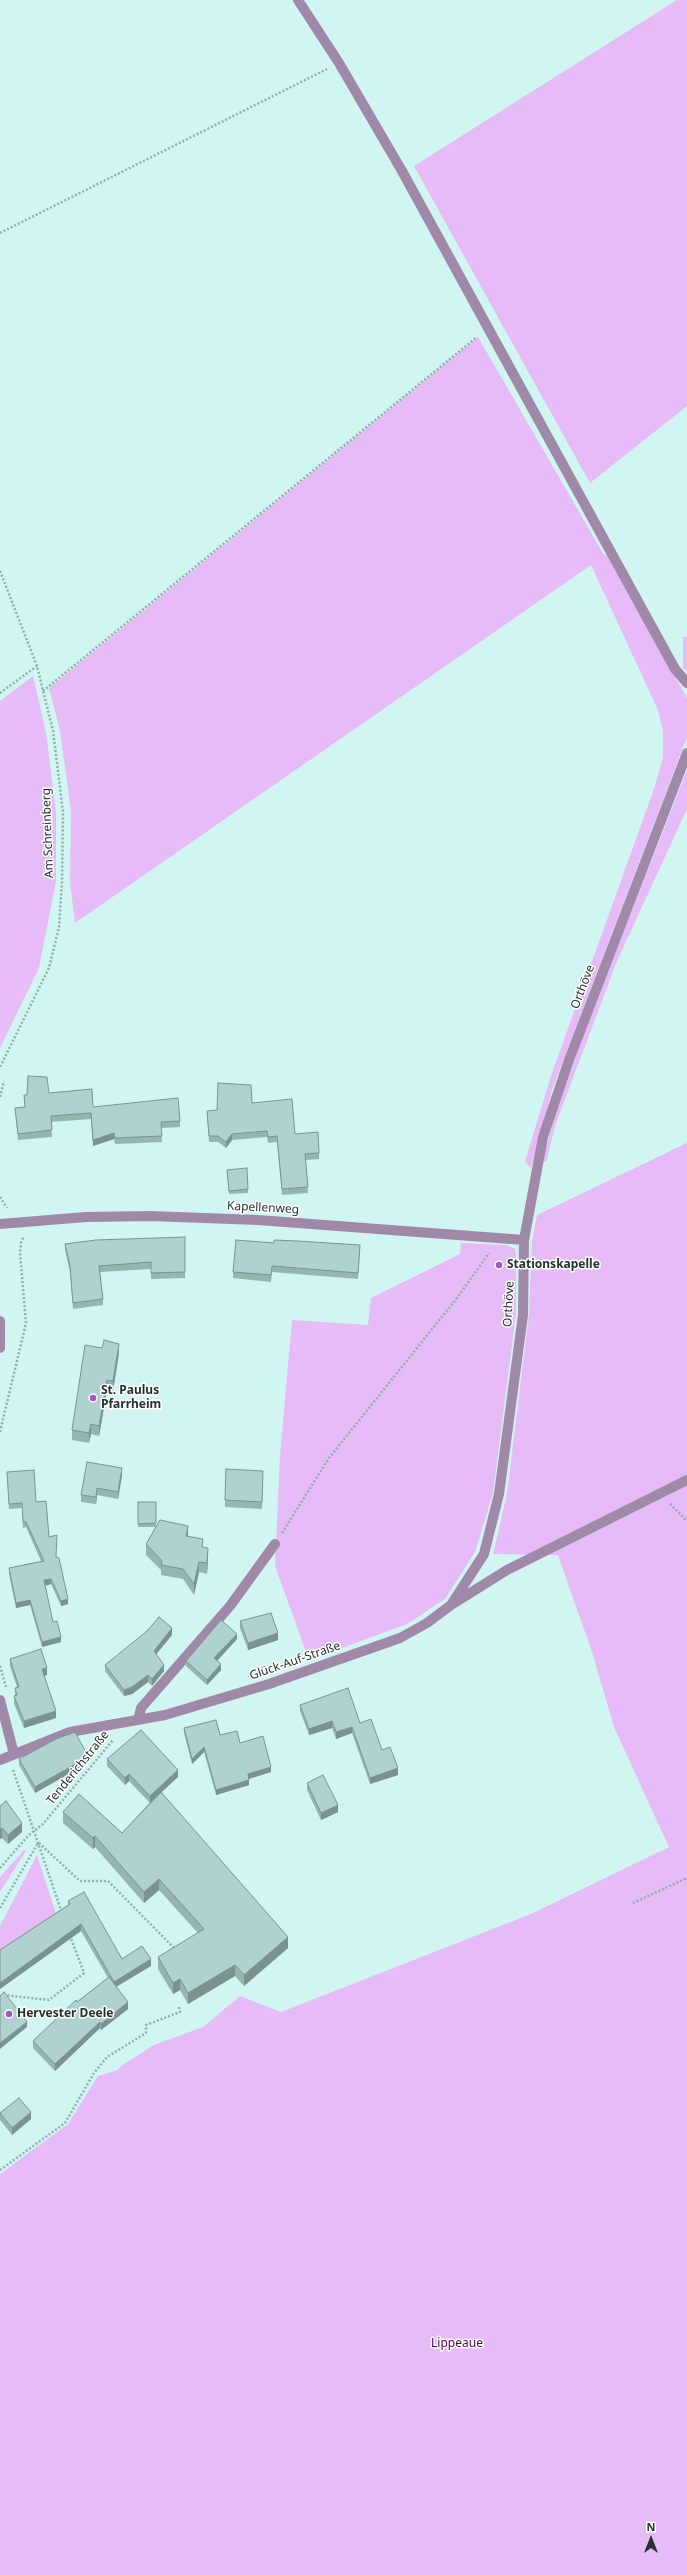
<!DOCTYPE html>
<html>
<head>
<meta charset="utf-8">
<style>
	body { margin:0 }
	#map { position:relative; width:687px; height:2575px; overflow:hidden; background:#d1f5f1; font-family:"Noto Sans",sans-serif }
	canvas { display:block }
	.north { position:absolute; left:631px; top:2519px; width:40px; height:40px; -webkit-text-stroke:3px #fff; paint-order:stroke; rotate:0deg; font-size:11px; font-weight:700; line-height:16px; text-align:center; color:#23312f }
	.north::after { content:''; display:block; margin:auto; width:14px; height:18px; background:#23312f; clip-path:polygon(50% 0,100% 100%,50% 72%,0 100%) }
</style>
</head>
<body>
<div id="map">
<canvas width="687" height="2575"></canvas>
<div class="north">N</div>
</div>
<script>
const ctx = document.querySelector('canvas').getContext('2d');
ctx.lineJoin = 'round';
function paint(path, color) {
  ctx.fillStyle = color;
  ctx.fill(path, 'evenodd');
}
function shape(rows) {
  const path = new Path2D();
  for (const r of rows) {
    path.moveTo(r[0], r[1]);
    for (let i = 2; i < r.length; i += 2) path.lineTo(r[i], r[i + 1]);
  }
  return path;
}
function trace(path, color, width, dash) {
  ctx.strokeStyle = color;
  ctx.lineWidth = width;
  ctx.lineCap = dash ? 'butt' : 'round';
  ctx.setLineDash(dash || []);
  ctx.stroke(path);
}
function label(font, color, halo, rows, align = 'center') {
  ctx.font = font + ' "Noto Sans",sans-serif';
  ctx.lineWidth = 3;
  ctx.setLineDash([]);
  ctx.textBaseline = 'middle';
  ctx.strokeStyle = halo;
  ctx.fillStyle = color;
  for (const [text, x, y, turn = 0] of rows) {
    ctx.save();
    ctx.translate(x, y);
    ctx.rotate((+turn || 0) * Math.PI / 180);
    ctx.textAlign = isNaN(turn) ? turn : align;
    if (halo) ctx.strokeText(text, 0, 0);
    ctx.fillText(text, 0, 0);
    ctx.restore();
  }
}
paint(shape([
	[677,0,687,0,687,406,590,483,414,166],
	[478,337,604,555,606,554,687,698,687,737,552,1090,531,1169,525,1161,552,1073,655,786,663,757,663,731,658,710,591,565,75,923,70,882,71,811,60,731,49,688],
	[683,637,687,637,687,670,683,668],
	[33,676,46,732,56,813,56,881,39,968,0,1048,0,701],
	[687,770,687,809,617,961,556,1123,546,1162,543,1161,553,1122,582,1039],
	[687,1143,687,2575,0,2575,0,2174,68,2124,98,2076,118,2070,121,2066,154,2045,203,2027,240,1996,281,2012,531,1914,669,1847,614,1727,592,1652,558,1555,493,1554,507,1494,529,1314,532,1241,537,1215],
	[461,1243,507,1245,515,1249,516,1253,516,1313,493,1493,475,1552,445,1599,407,1624,309,1660,275,1566,280,1456,292,1320,368,1325,371,1298,460,1254],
	[24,1850,26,1851,0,1892,0,1877],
	[37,1855,57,1917,0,1955,0,1926]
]), '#e7bbf7');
trace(shape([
	[0,233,327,69],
	[0,571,37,666,53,731,63,812,62,882,59,927,49,968,0,1067],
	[43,691,477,337],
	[0,693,37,666],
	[0,1097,4,1081],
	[0,1197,7,1208],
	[0,1432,26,1323,20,1253,21,1243,24,1236],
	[670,1504,687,1521],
	[282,1533,329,1458,457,1298,489,1253],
	[0,1666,6,1687],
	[13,1770,62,1913],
	[39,1843,80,1881,108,1881,176,1950],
	[0,1868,28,1836,43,1824,113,1740],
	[633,1903,687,1878],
	[0,1908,38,1843],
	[0,1997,4,1995,49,2000,84,1973,70,1936],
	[0,2170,65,2123,94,2073,107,2057,146,2033,146,2025,180,2012,179,2007]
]), '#92aeab', 2.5, [2, 2]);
trace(shape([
	[298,0,339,63,402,171,675,669,687,683],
	[0,1224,86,1217,150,1216,258,1220,524,1240],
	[0,1321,0,1348],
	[451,1605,484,1554,499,1494,523,1315,524,1240,543,1137,569,1060,687,753],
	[0,1700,14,1754],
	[138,1720,141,1708,230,1606,275,1544],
	[0,1760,70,1732,165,1715,269,1684,400,1638,427,1623,451,1605,507,1570,687,1480]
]), '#a088a9', 10);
paint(shape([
	[49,1093,93,1107,180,1121,180,1127,161,1128,162,1142,115,1144,114,1139,93,1146,91,1119,51,1122,52,1137,18,1140,15,1108,25,1107,24,1095],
	[252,1103,319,1153,319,1159,306,1160,308,1193,282,1195,277,1142,268,1143,267,1137,232,1140,226,1148,218,1142,209,1142,207,1111,217,1110],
	[227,1170,248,1189,248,1193,229,1194],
	[185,1237,185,1278,151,1279,151,1269,100,1272,103,1299,103,1305,73,1309,70,1272,65,1250,65,1244],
	[360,1251,358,1279,272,1272,271,1282,233,1278,233,1272],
	[119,1353,113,1391,107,1390,99,1436,91,1434,89,1443,72,1440,72,1430],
	[7,1472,36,1502,56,1557,68,1604,61,1606,51,1584,45,1586,53,1622,61,1642,42,1647,30,1605,16,1608,9,1574,9,1568,41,1561,26,1527,23,1528,22,1508,9,1509],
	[122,1475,118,1499,97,1495,96,1504,81,1502,81,1495],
	[263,1478,262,1509,225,1507,225,1500],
	[138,1502,156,1502,156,1527,188,1536,203,1547,208,1558,207,1574,199,1572,194,1595,183,1579,161,1575,161,1570,146,1555,146,1544,156,1527,138,1527],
	[240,1621,278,1640,248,1650,240,1628],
	[172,1635,156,1654,164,1671,152,1686,148,1682,132,1694,124,1696,105,1671,105,1665],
	[237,1639,217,1661,221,1670,207,1685,186,1666,186,1661],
	[10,1659,47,1675,44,1676,56,1718,24,1728,14,1704,14,1696,15,1696,15,1688,17,1687,10,1666],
	[300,1705,360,1723,382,1750,398,1775,370,1784,352,1733,336,1739,332,1728,309,1735,300,1711],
	[184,1728,220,1735,240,1743,271,1772,249,1779,249,1785,216,1795,204,1752,192,1764,184,1733],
	[19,1759,87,1760,81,1767,35,1793,19,1765],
	[107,1759,178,1777,161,1792,288,1948,244,1986,235,1976,188,2004,180,1990,173,1994,158,1969,158,1957,198,1933,159,1890,144,1903,95,1847,93,1849,63,1823,63,1812,122,1833,153,1799,150,1803,129,1781,125,1785,107,1766],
	[307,1783,338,1812,321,1820,307,1790],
	[0,1806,22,1832,8,1844,2,1838,0,1839],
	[68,1901,122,1959,151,1966,116,1987,128,2009,101,2030,100,2028,55,2071,33,2048,33,2041,77,2002,108,1978,81,1931,0,1989,0,1950,68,1905],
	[0,2113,31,2119,12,2135,0,2120]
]), '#96b5b1');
paint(shape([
	[114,1133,114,1139,93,1146,93,1140],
	[232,1134,232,1140,226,1148,226,1142],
	[119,1344,119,1353,113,1391,113,1381],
	[107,1380,107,1390,99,1436,99,1426],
	[91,1424,91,1434,89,1443,89,1433],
	[122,1468,122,1475,118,1499,118,1492],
	[97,1488,97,1495,96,1504,96,1497],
	[188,1526,188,1536,186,1536],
	[208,1548,208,1558,207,1574,207,1563],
	[199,1562,199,1572,194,1595,194,1584],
	[51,1579,51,1584,44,1586,44,1580],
	[68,1599,68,1604,61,1606,61,1601],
	[30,1600,30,1605,16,1608,16,1603],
	[172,1628,172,1635,154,1657,154,1651],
	[278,1633,278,1640,248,1650,248,1643],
	[237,1634,237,1639,214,1664,214,1658],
	[61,1637,61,1642,42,1647,42,1642],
	[221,1664,221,1670,207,1685,207,1680],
	[164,1665,164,1671,152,1686,152,1679],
	[47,1668,47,1675,42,1677,42,1669],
	[148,1675,148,1682,132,1694,124,1696,124,1690],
	[56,1711,56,1718,24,1728,24,1721],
	[332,1721,332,1728,309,1735,309,1729],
	[352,1727,352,1733,336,1739,336,1732],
	[204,1747,204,1752,192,1764,192,1759],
	[87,1754,87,1760,81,1767,35,1793,35,1787],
	[271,1767,271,1772,248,1779,248,1774],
	[398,1768,398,1775,370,1784,370,1778],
	[178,1770,178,1777,150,1803,150,1796],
	[129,1774,129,1781,125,1785,125,1778],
	[249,1780,249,1785,216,1795,216,1790],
	[338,1805,338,1812,321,1820,321,1813],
	[22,1823,22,1832,8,1844,8,1835],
	[2,1828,2,1838,0,1839,0,1830],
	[95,1836,95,1847,93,1849,93,1838],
	[159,1879,159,1890,144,1903,144,1892],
	[81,1924,81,1931,0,1989,0,1983],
	[288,1937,288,1948,244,1986,244,1975],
	[151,1959,151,1966,114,1988,114,1982],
	[235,1965,235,1976,188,2004,188,1993],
	[180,1979,180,1990,173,1994,173,1983],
	[128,2002,128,2009,101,2030,101,2024],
	[27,2022,27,2027,0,2049,0,2043],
	[100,2022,100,2028,55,2071,55,2064],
	[31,2112,31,2119,12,2135,12,2128]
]), '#7a9390');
const building = shape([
	[28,1076,47,1077,49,1093,92,1089,93,1107,178,1098,180,1121,161,1122,162,1136,115,1138,114,1133,93,1140,91,1113,51,1116,52,1130,18,1134,15,1108,25,1107,24,1095,27,1095,28,1076],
	[218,1083,251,1085,252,1103,292,1099,295,1134,318,1132,319,1153,305,1154,308,1187,282,1189,277,1136,268,1137,267,1131,232,1134,226,1142,218,1136,209,1136,207,1111,217,1110,218,1083],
	[247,1168,248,1189,229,1191,227,1170,247,1168],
	[185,1237,185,1272,151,1273,151,1262,99,1266,103,1299,73,1303,70,1266,65,1244,96,1240,185,1237],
	[236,1240,274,1243,274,1240,298,1241,360,1245,358,1273,272,1266,271,1275,233,1272,236,1240],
	[104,1340,119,1344,113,1381,107,1380,99,1426,91,1424,89,1433,72,1430,85,1345,102,1348,104,1340],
	[87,1462,122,1468,118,1492,97,1488,96,1497,81,1495,87,1462],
	[226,1469,263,1471,262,1502,225,1500,226,1469],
	[34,1470,36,1502,46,1501,49,1537,57,1535,56,1557,59,1558,68,1599,61,1601,51,1579,44,1580,53,1622,57,1621,61,1637,42,1642,30,1600,16,1603,9,1568,44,1561,26,1522,23,1522,22,1503,9,1504,7,1472,34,1470],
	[138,1502,156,1502,156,1523,138,1524,138,1502],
	[160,1520,188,1526,186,1536,203,1539,202,1547,208,1548,207,1563,199,1562,194,1584,183,1569,161,1565,162,1561,146,1544,160,1520],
	[271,1613,278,1633,248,1643,240,1621,271,1613],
	[159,1617,172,1628,154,1651,164,1665,152,1679,148,1675,132,1687,124,1690,105,1665,147,1631,159,1617],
	[221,1620,237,1634,214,1658,221,1664,207,1680,186,1661,221,1620],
	[41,1649,47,1668,42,1669,56,1711,24,1721,14,1696,17,1695,15,1688,19,1687,10,1659,41,1649],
	[348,1688,360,1723,371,1719,382,1750,390,1747,398,1768,370,1778,352,1727,336,1732,332,1721,309,1729,300,1705,348,1688],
	[216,1720,220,1735,237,1731,240,1743,263,1736,271,1767,248,1774,249,1780,216,1790,204,1747,192,1759,184,1728,216,1720],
	[141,1730,178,1770,150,1796,129,1774,125,1778,107,1759,141,1730],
	[75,1732,87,1754,81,1761,35,1787,19,1759,56,1739,75,1732],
	[323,1775,338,1805,321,1813,307,1783,323,1775],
	[161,1792,288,1937,244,1975,235,1965,188,1993,180,1979,173,1983,158,1957,204,1929,159,1879,144,1892,95,1836,93,1838,63,1812,79,1794,122,1833,161,1792],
	[6,1801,22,1823,8,1835,2,1828,0,1830,0,1806,6,1801],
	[84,1892,122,1959,142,1946,151,1959,114,1982,81,1924,0,1983,0,1950,70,1904,68,1901,84,1892],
	[109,1977,128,2002,101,2024,100,2022,55,2064,33,2041,76,2000,77,2002,109,1977],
	[4,1992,27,2022,0,2043,0,1996,4,1992],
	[19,2098,31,2112,12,2128,0,2113,19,2098]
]);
paint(building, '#afd2ce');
trace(building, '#7a9390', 1);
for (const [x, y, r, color] of [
	[499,1265,4,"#a754c4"],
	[93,1398,4,"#a754c4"],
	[9,2014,4,"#a754c4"]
]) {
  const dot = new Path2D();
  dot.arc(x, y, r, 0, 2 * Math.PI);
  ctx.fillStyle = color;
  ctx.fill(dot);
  trace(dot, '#fff', 1.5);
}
label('12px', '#23312f', '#fff', [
	["Am Schreinberg",48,833,-92],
	["Orthöve",583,987,-69],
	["Kapellenweg",263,1208,3],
	["Orthöve",509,1304,-87],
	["Glück-Auf-Straße",295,1661,-19],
	["Tenderichstraße",78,1768,-51]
]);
label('bold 12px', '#23312f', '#fff', [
	["Stationskapelle",507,1265],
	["St. Paulus",101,1391],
	["Pfarrheim",101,1405],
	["Hervester Deele",17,2014]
], 'left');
label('12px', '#4b005f', '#fff', [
	["Lippeaue",457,2344]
]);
</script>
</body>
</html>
